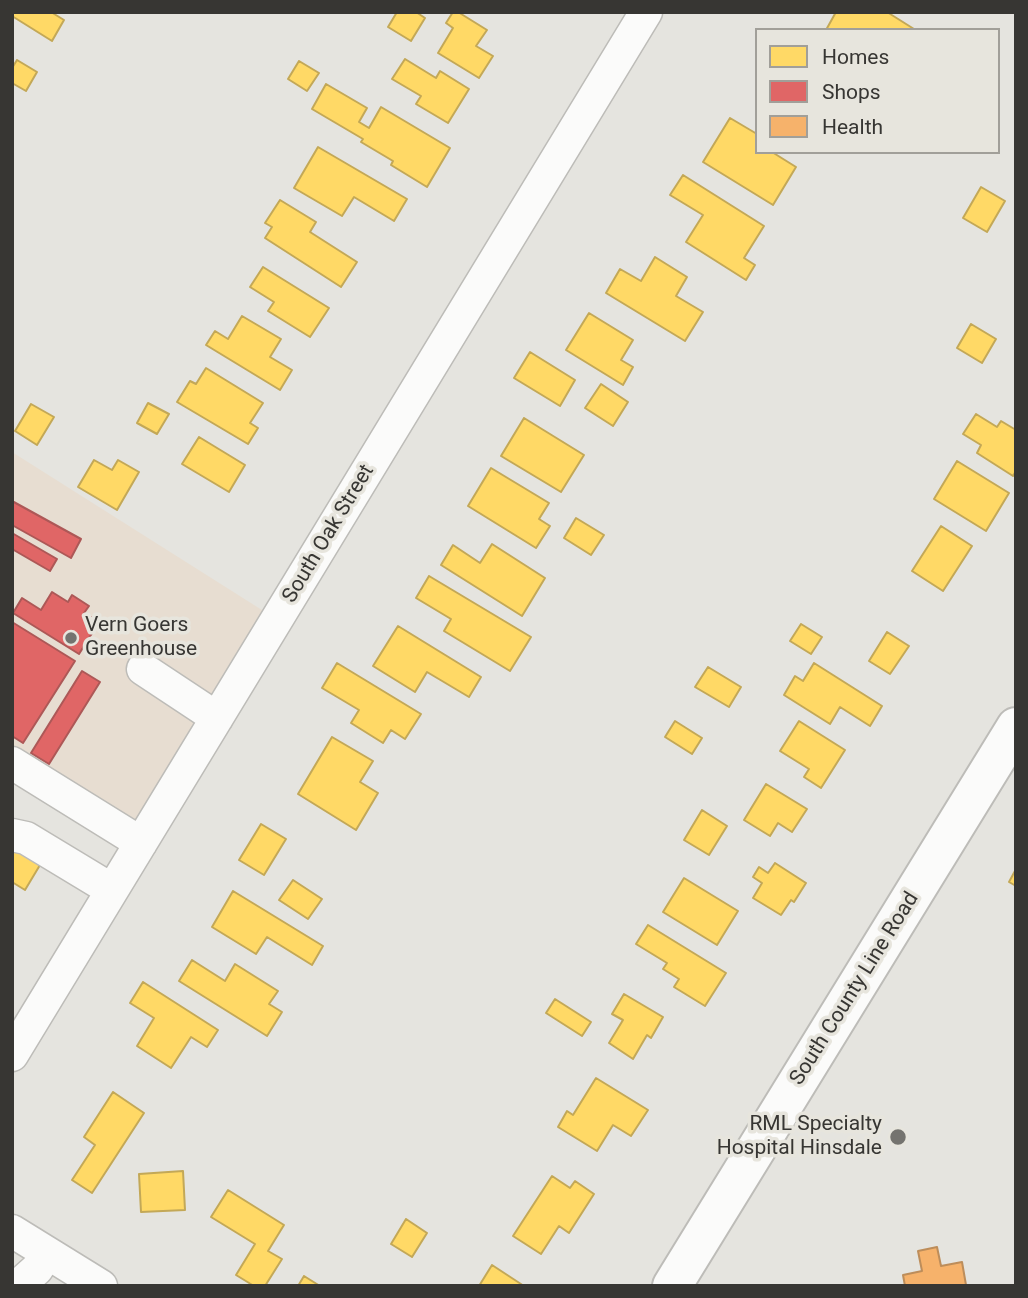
<!DOCTYPE html>
<html>
<head>
<meta charset="utf-8">
<style>
	body { margin:0 }
	#map { position:relative; width:1028px; height:1298px; overflow:hidden; background:#e5e4df; font-family:Roboto,sans-serif }
	canvas { display:block }
	.frame { position:absolute; inset:0; border:14px solid #373633; pointer-events:none }
	.legend { position:absolute; left:755px; top:28px; width:245px; height:126px; box-sizing:border-box; background:#e7e5dd; border:2px solid #a19f99; margin:0; padding:9px 12px; list-style:none; font-size:21px; color:#373633 }
	.legend li { display:flex; align-items:center; gap:14px; height:35px }
	.legend b { width:35px; border:2px solid #a19f99 }
</style>
</head>
<body>
<div id="map">
<canvas width="1028" height="1298"></canvas>
<div class="frame"></div>
<ul class="legend">
<li><b style="height:19px;background:#ffd966"></b>Homes</li>
<li><b style="height:19px;background:#e06666"></b>Shops</li>
<li><b style="height:19px;background:#f6b26b"></b>Health</li>
</ul>
</div>
<script>
const ctx = document.querySelector('canvas').getContext('2d');
ctx.lineJoin = 'round';
function paint(path, color) {
  ctx.fillStyle = color;
  ctx.fill(path, 'evenodd');
}
function shape(rows) {
  const path = new Path2D();
  for (const r of rows) {
    path.moveTo(r[0], r[1]);
    for (let i = 2; i < r.length; i += 2) path.lineTo(r[i], r[i + 1]);
  }
  return path;
}
function trace(path, color, width, dash) {
  ctx.strokeStyle = color;
  ctx.lineWidth = width;
  ctx.lineCap = dash ? 'butt' : 'round';
  ctx.setLineDash(dash || []);
  ctx.stroke(path);
}
function label(font, color, halo, rows, align = 'center') {
  ctx.font = font + ' Roboto,sans-serif';
  ctx.lineWidth = 7;
  ctx.setLineDash([]);
  ctx.textBaseline = 'middle';
  ctx.strokeStyle = halo;
  ctx.fillStyle = color;
  for (const [text, x, y, turn = 0] of rows) {
    ctx.save();
    ctx.translate(x, y);
    ctx.rotate((+turn || 0) * Math.PI / 180);
    ctx.textAlign = isNaN(turn) ? turn : align;
    if (halo) ctx.strokeText(text, 0, 0);
    ctx.fillText(text, 0, 0);
    ctx.restore();
  }
}
paint(shape([
	[12,452,273,617,143,832,12,750]
]), '#e7ddd1');
const homes = shape([
	[12,12,51,12,64,20,52,41,12,16,12,12],
	[397,12,416,12,425,18,411,41,388,27,397,12],
	[453,12,458,12,487,30,476,46,493,56,479,78,438,53,453,28,446,23,453,12],
	[836,12,887,12,914,29,826,30,836,12],
	[405,59,436,78,440,71,469,89,448,123,416,104,421,96,392,79,405,59],
	[17,60,37,72,26,91,12,83,12,68,17,60],
	[299,61,319,73,307,91,288,79,299,61],
	[326,84,367,108,359,122,369,128,381,107,450,148,427,187,391,165,393,161,361,142,363,139,312,109,326,84],
	[730,118,757,134,757,152,772,152,796,167,773,205,703,162,730,118],
	[318,147,407,199,394,221,354,197,342,216,294,188,318,147],
	[683,175,764,226,744,258,755,265,746,280,686,242,703,215,670,195,683,175],
	[981,187,1005,201,987,232,963,218,981,187],
	[280,200,316,222,310,232,357,262,341,287,265,238,272,227,265,223,280,200],
	[655,257,687,277,676,296,703,312,685,341,606,293,620,269,641,281,655,257],
	[263,267,329,308,310,337,268,311,274,302,250,287,263,267],
	[589,313,633,340,621,360,633,367,623,385,566,350,589,313],
	[242,316,281,339,270,357,292,370,280,390,206,345,215,331,228,339,242,316],
	[971,324,996,339,982,363,957,348,971,324],
	[530,352,575,380,560,406,514,378,530,352],
	[206,368,263,403,250,423,258,428,248,444,177,402,190,381,196,384,206,368],
	[601,384,628,402,613,426,585,408,601,384],
	[148,403,169,414,157,434,137,423,148,403],
	[31,404,54,417,37,445,15,431,31,404],
	[976,414,997,427,1001,421,1016,430,1016,471,1013,476,977,453,981,445,963,434,976,414],
	[524,418,584,455,561,492,501,456,524,418],
	[199,437,245,465,229,492,182,464,199,437],
	[94,460,112,470,118,460,139,472,117,510,78,487,94,460],
	[957,461,1009,493,986,531,934,499,957,461],
	[491,468,549,503,539,519,550,526,536,548,468,506,491,468],
	[576,518,604,535,591,555,564,538,576,518],
	[941,526,972,546,943,591,912,571,941,526],
	[492,544,545,578,522,616,441,565,453,545,480,563,492,544],
	[429,576,531,637,510,671,444,631,451,619,416,598,429,576],
	[801,624,822,637,811,654,790,641,801,624],
	[398,626,481,677,469,697,427,672,415,692,373,666,398,626],
	[887,632,909,646,890,674,869,661,887,632],
	[337,663,421,714,405,739,391,730,383,743,351,723,359,710,322,688,337,663],
	[814,663,882,706,870,726,840,707,830,724,784,695,795,676,803,681,814,663],
	[708,667,741,687,729,707,695,687,708,667],
	[675,721,702,738,692,754,665,737,675,721],
	[799,721,845,750,821,788,804,777,809,769,780,751,799,721],
	[332,737,373,761,360,782,378,793,356,830,298,794,332,737],
	[766,784,807,809,792,832,778,823,770,836,744,820,766,784],
	[702,810,727,826,709,855,684,840,702,810],
	[261,824,286,839,264,875,239,860,261,824],
	[12,848,40,865,25,890,12,882,12,848],
	[775,863,806,883,794,902,791,900,781,915,753,898,762,883,753,877,759,867,768,873,775,863],
	[1016,869,1016,886,1009,882,1016,869],
	[684,878,738,911,717,945,663,912,684,878],
	[293,880,322,899,308,919,279,900,293,880],
	[233,891,323,946,312,965,267,937,256,954,212,927,233,891],
	[648,925,726,973,705,1006,674,987,679,979,663,969,667,963,636,944,648,925],
	[192,960,225,981,235,964,278,991,269,1004,282,1012,267,1036,179,981,192,960],
	[143,982,218,1030,207,1047,191,1037,171,1068,137,1046,154,1018,130,1003,143,982],
	[624,994,663,1017,651,1038,647,1035,633,1059,609,1043,623,1020,612,1014,624,994],
	[555,999,591,1022,582,1036,546,1013,555,999],
	[596,1078,648,1110,631,1136,613,1125,597,1151,558,1127,567,1111,573,1115,596,1078],
	[113,1092,144,1113,92,1193,72,1180,95,1145,84,1137,113,1092],
	[183,1171,185,1210,141,1212,139,1174,183,1171],
	[552,1176,570,1188,575,1181,594,1194,569,1233,559,1226,541,1254,513,1236,552,1176],
	[228,1190,284,1225,268,1251,282,1259,265,1286,254,1286,236,1275,255,1244,211,1217,228,1190],
	[406,1219,427,1233,412,1257,391,1244,406,1219],
	[492,1265,524,1286,479,1286,492,1265],
	[304,1276,320,1286,298,1286,304,1276]
]);
paint(homes, '#ffd966');
trace(homes, '#c3a857', 2);
const shops = shape([
	[12,501,81,539,71,558,12,525,12,501],
	[12,533,57,559,50,571,12,549,12,533],
	[52,592,68,602,72,595,89,606,84,613,99,622,79,654,13,613,22,598,41,610,52,592],
	[12,622,75,661,23,743,12,736,12,622],
	[82,671,100,682,49,764,31,753,82,671]
]);
paint(shops, '#e06666');
trace(shops, '#ad5857', 2);
const health = shape([
	[937,1247,941,1266,962,1262,966,1285,905,1286,903,1275,922,1271,918,1251,937,1247]
]);
paint(health, '#f6b26b');
trace(health, '#bd8d5a', 2);
const minor = shape([
	[143,669,217,718],
	[12,763,141,843],
	[12,835,26,838,112,890],
	[12,1055,646,12],
	[12,1231,101,1286],
	[18,1286,37,1269,47,1253]
]);
const major = shape([
	[672,1286,1016,727]
]);
trace(minor, '#bdbcb8', 35);
trace(major, '#bdbcb8', 42);
trace(minor, '#fbfbfa', 32);
trace(major, '#fbfbfa', 38);
for (const [x, y, r, color] of [
	[71,638,7,"#74736f"],
	[898,1137,9,"#74736f"]
]) {
  const dot = new Path2D();
  dot.arc(x, y, r, 0, 2 * Math.PI);
  ctx.fillStyle = color;
  ctx.fill(dot);
  trace(dot, '#e7e5dd', 2.5);
}
label('21px', '#373633', '#e7e5dd', [
	["South Oak Street",329,534,-59],
	["South County Line Road",855,989,-58]
]);
label('21px', '#373633', '#e7e5dd', [
	["Vern Goers",85,626],
	["Greenhouse",85,650],
	["RML Specialty",882,1125,"right"],
	["Hospital Hinsdale",882,1149,"right"]
], 'left');
</script>
</body>
</html>
